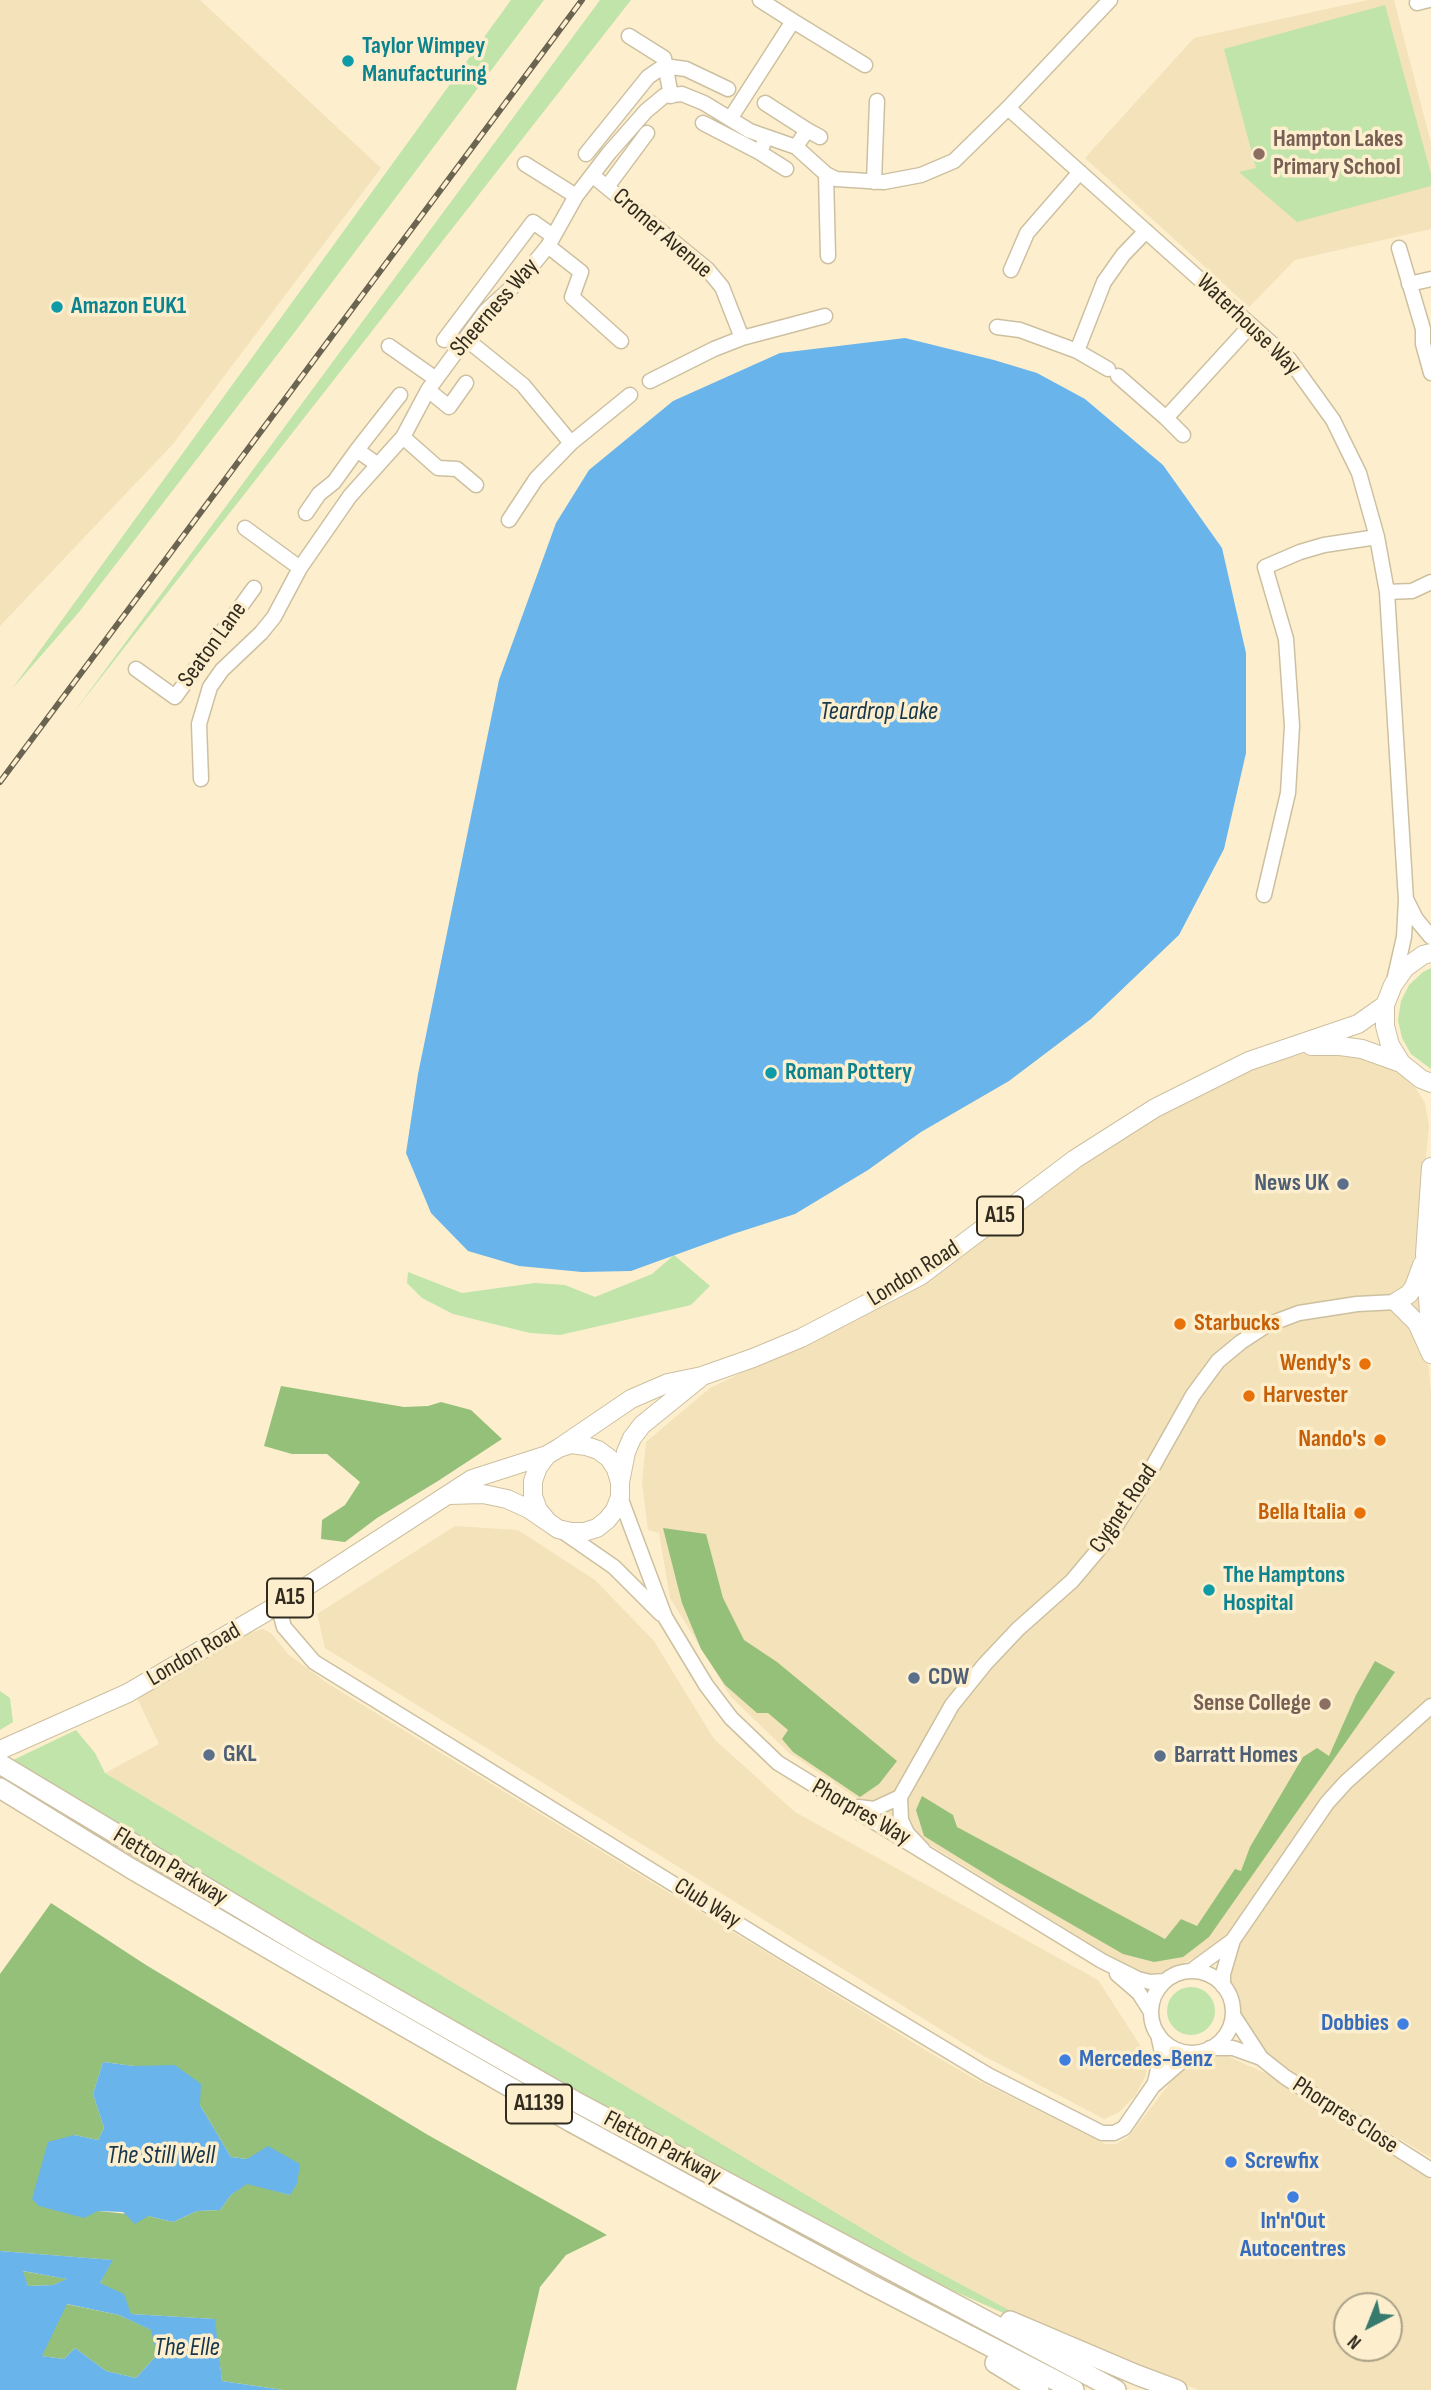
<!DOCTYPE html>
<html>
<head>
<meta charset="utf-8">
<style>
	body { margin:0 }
	#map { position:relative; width:1431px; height:2390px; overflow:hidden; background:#fdefce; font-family:"Sofia Sans Condensed",sans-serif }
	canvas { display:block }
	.north { position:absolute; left:1333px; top:2292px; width:70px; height:70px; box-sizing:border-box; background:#fdefce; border:2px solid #aba188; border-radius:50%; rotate:222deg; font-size:19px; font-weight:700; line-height:28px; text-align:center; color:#312c1f }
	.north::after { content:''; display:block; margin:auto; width:24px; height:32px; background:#367a6d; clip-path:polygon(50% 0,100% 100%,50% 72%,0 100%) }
</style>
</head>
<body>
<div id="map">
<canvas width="1431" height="2390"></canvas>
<div class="north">N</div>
</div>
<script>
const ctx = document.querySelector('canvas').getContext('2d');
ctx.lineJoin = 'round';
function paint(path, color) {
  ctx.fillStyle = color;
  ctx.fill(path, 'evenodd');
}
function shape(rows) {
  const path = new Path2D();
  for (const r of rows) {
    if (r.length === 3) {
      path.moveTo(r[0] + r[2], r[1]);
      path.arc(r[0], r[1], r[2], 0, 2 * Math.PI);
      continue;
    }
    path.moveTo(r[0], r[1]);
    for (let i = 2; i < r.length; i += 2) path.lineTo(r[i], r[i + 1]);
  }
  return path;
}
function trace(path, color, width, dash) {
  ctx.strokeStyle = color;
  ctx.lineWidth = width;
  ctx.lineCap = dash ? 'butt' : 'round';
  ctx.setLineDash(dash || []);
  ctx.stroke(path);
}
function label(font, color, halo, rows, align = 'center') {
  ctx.font = font + ' "Sofia Sans Condensed",sans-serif';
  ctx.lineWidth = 7;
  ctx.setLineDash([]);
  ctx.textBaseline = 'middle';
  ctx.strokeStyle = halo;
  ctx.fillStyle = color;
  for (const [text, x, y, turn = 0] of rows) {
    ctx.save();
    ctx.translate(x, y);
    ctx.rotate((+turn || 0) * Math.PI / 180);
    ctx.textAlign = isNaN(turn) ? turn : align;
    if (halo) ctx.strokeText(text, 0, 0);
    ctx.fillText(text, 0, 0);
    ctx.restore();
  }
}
paint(shape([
	[0,0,200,0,381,168,173,444,0,626],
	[1368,0,1394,0,1431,143,1431,229,1295,260,1249,307,1085,158,1194,38],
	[1302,1054,1364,1055,1399,1073,1415,1087,1425,1103,1429,1126,1426,1155,1423,1307,1431,1392,1431,2158,1279,2065,1258,2044,1242,2021,1229,1983,1232,1976,1204,1951,1196,1957,1166,1972,1144,1974,1126,1966,877,1812,788,1752,731,1697,670,1598,659,1533,648,1530,642,1483,646,1442,710,1388,897,1298,1125,1136,1240,1072],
	[455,1526,518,1530,595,1580,654,1641,714,1739,795,1812,1098,1980,1147,2056,1146,2075,1135,2096,1119,2112,1104,2119,982,2055,325,1648,317,1614],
	[263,1629,271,1633,288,1654,327,1683,927,2051,973,2078,1105,2144,1116,2144,1128,2137,1174,2078,1191,2065,1214,2057,1227,2056,1270,2075,1329,2116,1431,2180,1431,2390,1199,2390,1067,2341,908,2256,105,1773,159,1744,137,1698,242,1635],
	[1347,2306,1389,2306,1389,2348,1347,2348]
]), '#f3e2ba');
paint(shape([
	[511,0,544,0,294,333,79,612,12,689],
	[600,0,631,0,74,712],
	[1385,5,1431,174,1431,186,1297,222,1239,172,1256,168,1224,49],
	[1431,968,1431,1069,1411,1054,1402,1038,1398,1020,1401,1001,1409,985,1423,972],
	[674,1255,710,1286,691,1305,560,1335,530,1333,453,1314,422,1298,407,1283,408,1272,462,1293,535,1283,565,1285,595,1297,652,1274],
	[0,1691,10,1698,13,1722,0,1730],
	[76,1730,95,1753,105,1773,908,2256,1067,2341,906,2270,710,2168,307,1940,9,1762],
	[1191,2011,24]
]), '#c0e4aa');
paint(shape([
	[281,1386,404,1407,428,1406,441,1402,471,1410,502,1439,438,1481,377,1518,345,1542,321,1539,322,1520,345,1505,360,1482,327,1454,292,1454,264,1446],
	[663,1528,706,1534,723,1598,744,1640,777,1662,897,1761,879,1784,860,1797,793,1752,782,1739,788,1730,768,1713,757,1713,725,1685,701,1649,682,1603],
	[1375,1661,1395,1672,1209,1937,1183,1957,1154,1962,1123,1954,1000,1883,924,1836,916,1810,922,1796,953,1815,957,1827,1165,1939,1181,1919,1197,1926,1235,1869,1241,1871,1250,1847,1303,1757,1317,1748,1329,1756,1356,1695],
	[51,1903,146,1965,428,2135,607,2235,566,2255,540,2287,516,2390,283,2390,222,2381,214,2319,131,2314,100,2283,112,2260,0,2251,0,1974],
	[103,2062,134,2066,200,2105,231,2157,247,2159,290,2195,247,2183,231,2195,220,2210,197,2211,173,2222,148,2216,98,2211,74,2135,98,2140,104,2128,93,2094],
	[22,2271,68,2279,53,2285,28,2286],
	[66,2304,119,2315,152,2330,157,2355,136,2378,106,2371,75,2348,64,2359,41,2356]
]), '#95c079');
paint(shape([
	[905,338,994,360,1037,373,1085,399,1163,465,1222,548,1246,653,1246,753,1224,849,1179,935,1091,1019,1009,1081,921,1132,868,1170,795,1214,733,1234,631,1271,582,1272,519,1266,468,1251,431,1213,406,1153,418,1074,499,680,556,523,589,470,673,401,780,353],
	[103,2062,134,2066,175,2065,201,2084,200,2105,231,2157,247,2159,268,2146,300,2164,297,2184,290,2195,247,2184,231,2195,220,2210,197,2211,173,2222,148,2216,135,2224,123,2212,98,2211,84,2218,39,2206,32,2199,48,2142,74,2135,98,2140,104,2128,93,2094],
	[0,2251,113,2260,100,2283,124,2294,131,2314,215,2319,222,2381,283,2390,0,2390],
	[23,2271,67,2279,53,2285,28,2286],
	[67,2304,119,2315,151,2330,157,2355,136,2378,106,2371,75,2348,64,2359,42,2356]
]), '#69b4ea');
const minor = shape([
	[760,0,793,21],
	[1417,3,1429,0],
	[629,36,664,58,671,96],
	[765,103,807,130,796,147],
	[1008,108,1289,359,1333,420,1359,473,1377,537,1387,592,1406,900,1404,937,1394,981],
	[730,119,793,21,865,65],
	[703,123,759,152],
	[807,130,820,137],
	[763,145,759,152,786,169],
	[586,154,648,77,664,66,686,69,728,89],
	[525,164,576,196],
	[826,174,828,256],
	[592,175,707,269,722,287,742,338,825,316],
	[874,182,877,101],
	[607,187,647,133],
	[548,246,581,272,572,297,621,341],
	[1399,248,1423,329,1423,344,1431,373],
	[1011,270,1027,233,1080,172],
	[1409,284,1431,279],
	[997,327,1020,330,1077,351],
	[466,339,523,385,571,443,630,395],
	[444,340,533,222,553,236],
	[389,346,436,379],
	[1108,369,1077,351,1104,282,1123,255,1146,231],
	[1118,376,1166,418],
	[650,381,714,349,742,338],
	[428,390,449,407,466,383],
	[1183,435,1166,418,1251,325],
	[403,437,438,468,457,469,476,485],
	[378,465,357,450,400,395],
	[306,513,319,494,334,482,357,450],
	[509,520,536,479,571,443],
	[245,528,300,568],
	[1387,592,1412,591,1431,582],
	[136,669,175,697,254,588],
	[201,779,199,724,210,687,222,670,261,633,274,617,300,568,350,496,403,437,428,390,486,311,522,278,548,246,576,196,609,153,646,111,664,96,682,94,704,103,750,131,796,147,826,174,836,179,884,182,921,175,954,161,1008,108,1110,0],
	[1264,895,1288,793,1292,726,1286,639,1265,567,1300,552,1324,545,1377,537],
	[1407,901,1416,919,1431,937],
	[620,1497,665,1617,706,1685,731,1718,778,1763,1102,1961,1138,1979,1150,1982,1165,1981],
	[562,1531,614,1567,661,1614],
	[278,1605,284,1627,314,1662,790,1956,988,2075,1102,2133,1114,2133,1124,2128,1153,2086,1191,2053],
	[858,1807,874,1809,900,1797],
	[923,1850,907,1833,901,1820,900,1797,952,1705,985,1664,1018,1629,1072,1581,1109,1537,1148,1475,1193,1395,1218,1361,1241,1342,1267,1325,1299,1313,1357,1304,1396,1302],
	[1191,1971,1232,1941],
	[1192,2012,41],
	[1117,1974,1139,1993,1151,2012],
	[1223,1986,1223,1974,1233,1940,1327,1803,1346,1782,1431,1706],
	[1233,2015,1261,2058,1285,2077,1431,2170],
	[1210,2048,1233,2048,1261,2058],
	[1155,2082,1162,2053,1158,2034]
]);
const major = shape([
	[1431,953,1423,955,1405,968,1393,985,1385,1005,1385,1026,1390,1045,1401,1063,1421,1079,1431,1083],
	[1311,1046,1340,1046,1362,1049,1401,1063],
	[1431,1167,1425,1254,1431,1342],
	[1422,1265,1414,1287,1409,1294,1396,1302,1417,1323,1431,1354],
	[559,1448,631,1399,668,1383,702,1376,753,1358,801,1338,920,1276,1075,1159,1155,1108,1249,1061,1358,1024,1385,1005],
	[620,1482,626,1452,632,1438,642,1425,700,1378],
	[449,1495,483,1494,507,1499,529,1509,548,1522,558,1529,571,1532,584,1532,597,1528,607,1520,615,1510,620,1497,620,1482,616,1469,609,1458,598,1450,586,1446,571,1444,559,1448,547,1455,538,1467,533,1481,533,1496,538,1510,548,1522],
	[0,1750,128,1693,278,1605,472,1479,547,1455]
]);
const highway = shape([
	[0,1764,305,1947,580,2104,1116,2390],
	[0,1788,130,1868,295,1964,571,2122,868,2283,1074,2390],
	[1010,2321,1137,2375,1177,2390],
	[995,2363,1039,2390]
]);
trace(minor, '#cdc0a0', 17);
trace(major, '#cdc0a0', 20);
trace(highway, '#cdc0a0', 22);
trace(minor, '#fff', 14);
trace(major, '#fff', 18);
trace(highway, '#fff', 19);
const rail = shape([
	[0,782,582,0]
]);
trace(rail, '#6b6451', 6);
trace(rail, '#fdefce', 3.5, [10]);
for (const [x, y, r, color] of [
	[348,61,7,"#0f9aa8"],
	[1259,154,7,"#8d6e63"],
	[57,307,7,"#0f9aa8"],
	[771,1073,7,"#0f9aa8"],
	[1343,1184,7,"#5c6f8a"],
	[1180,1324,7,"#e8710a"],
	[1365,1364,7,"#e8710a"],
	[1249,1396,7,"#e8710a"],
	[1380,1440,7,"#e8710a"],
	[1360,1513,7,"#e8710a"],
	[1209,1590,7,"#0f9aa8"],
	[914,1678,7,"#5c6f8a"],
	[1325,1704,7,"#8d6e63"],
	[209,1755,7,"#5c6f8a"],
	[1160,1756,7,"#5c6f8a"],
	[1403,2024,7,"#3f7fe0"],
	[1065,2060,7,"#3f7fe0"],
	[1231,2162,7,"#3f7fe0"],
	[1293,2197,7,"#3f7fe0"]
]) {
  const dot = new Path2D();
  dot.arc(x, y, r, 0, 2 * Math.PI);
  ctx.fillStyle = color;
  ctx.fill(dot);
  trace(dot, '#fdefce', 2.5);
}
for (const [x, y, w] of [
	[1000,1216,46],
	[290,1598,46],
	[539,2104,66]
]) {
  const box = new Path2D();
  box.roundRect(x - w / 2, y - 19.5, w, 39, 5);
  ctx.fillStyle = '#fdefce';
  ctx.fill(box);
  trace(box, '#312c1f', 2);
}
label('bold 23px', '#312c1f', null, [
	["A15",1000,1216],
	["A15",290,1598],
	["A1139",539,2104]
]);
label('bold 24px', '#0d838f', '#fdefce', [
	["Taylor Wimpey",362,47],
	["Manufacturing",362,75],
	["Amazon EUK1",71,307],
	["Roman Pottery",785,1073],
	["The Hamptons",1223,1576],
	["Hospital",1223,1604]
], 'left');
label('bold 24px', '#785e54', '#fdefce', [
	["Hampton Lakes",1273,140],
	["Primary School",1273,168],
	["Sense College",1311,1704,"right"]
], 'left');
label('24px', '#312c1f', '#fdefce', [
	["Cromer Avenue",662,234,41],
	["Sheerness Way",495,308,-49],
	["Waterhouse Way",1248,325,44],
	["Seaton Lane",213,645,-54],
	["London Road",914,1274,-32],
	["Cygnet Road",1124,1509,-56],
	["London Road",194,1655,-30],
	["Phorpres Way",861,1813,30],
	["Fletton Parkway",170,1867,31],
	["Club Way",707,1904,32],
	["Phorpres Close",1345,2116,33],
	["Fletton Parkway",662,2148,28]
]);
label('bold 24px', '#4e5e75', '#fdefce', [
	["News UK",1329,1184,"right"],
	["CDW",928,1678],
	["GKL",223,1755],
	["Barratt Homes",1174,1756]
], 'left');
label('bold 24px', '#c56008', '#fdefce', [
	["Starbucks",1194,1324,"left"],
	["Wendy's",1351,1364],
	["Harvester",1263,1396,"left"],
	["Nando's",1366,1440],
	["Bella Italia",1346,1513]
], 'right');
label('bold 24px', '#366cbe', '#fdefce', [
	["Dobbies",1389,2024,"right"],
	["Mercedes-Benz",1079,2060],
	["Screwfix",1245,2162],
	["In'n'Out",1293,2222,"center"],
	["Autocentres",1293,2250,"center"]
], 'left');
label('italic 26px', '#16374d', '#fdefce', [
	["Teardrop Lake",879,712],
	["The Still Well",161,2156],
	["The Elle",187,2348]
]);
</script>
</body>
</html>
